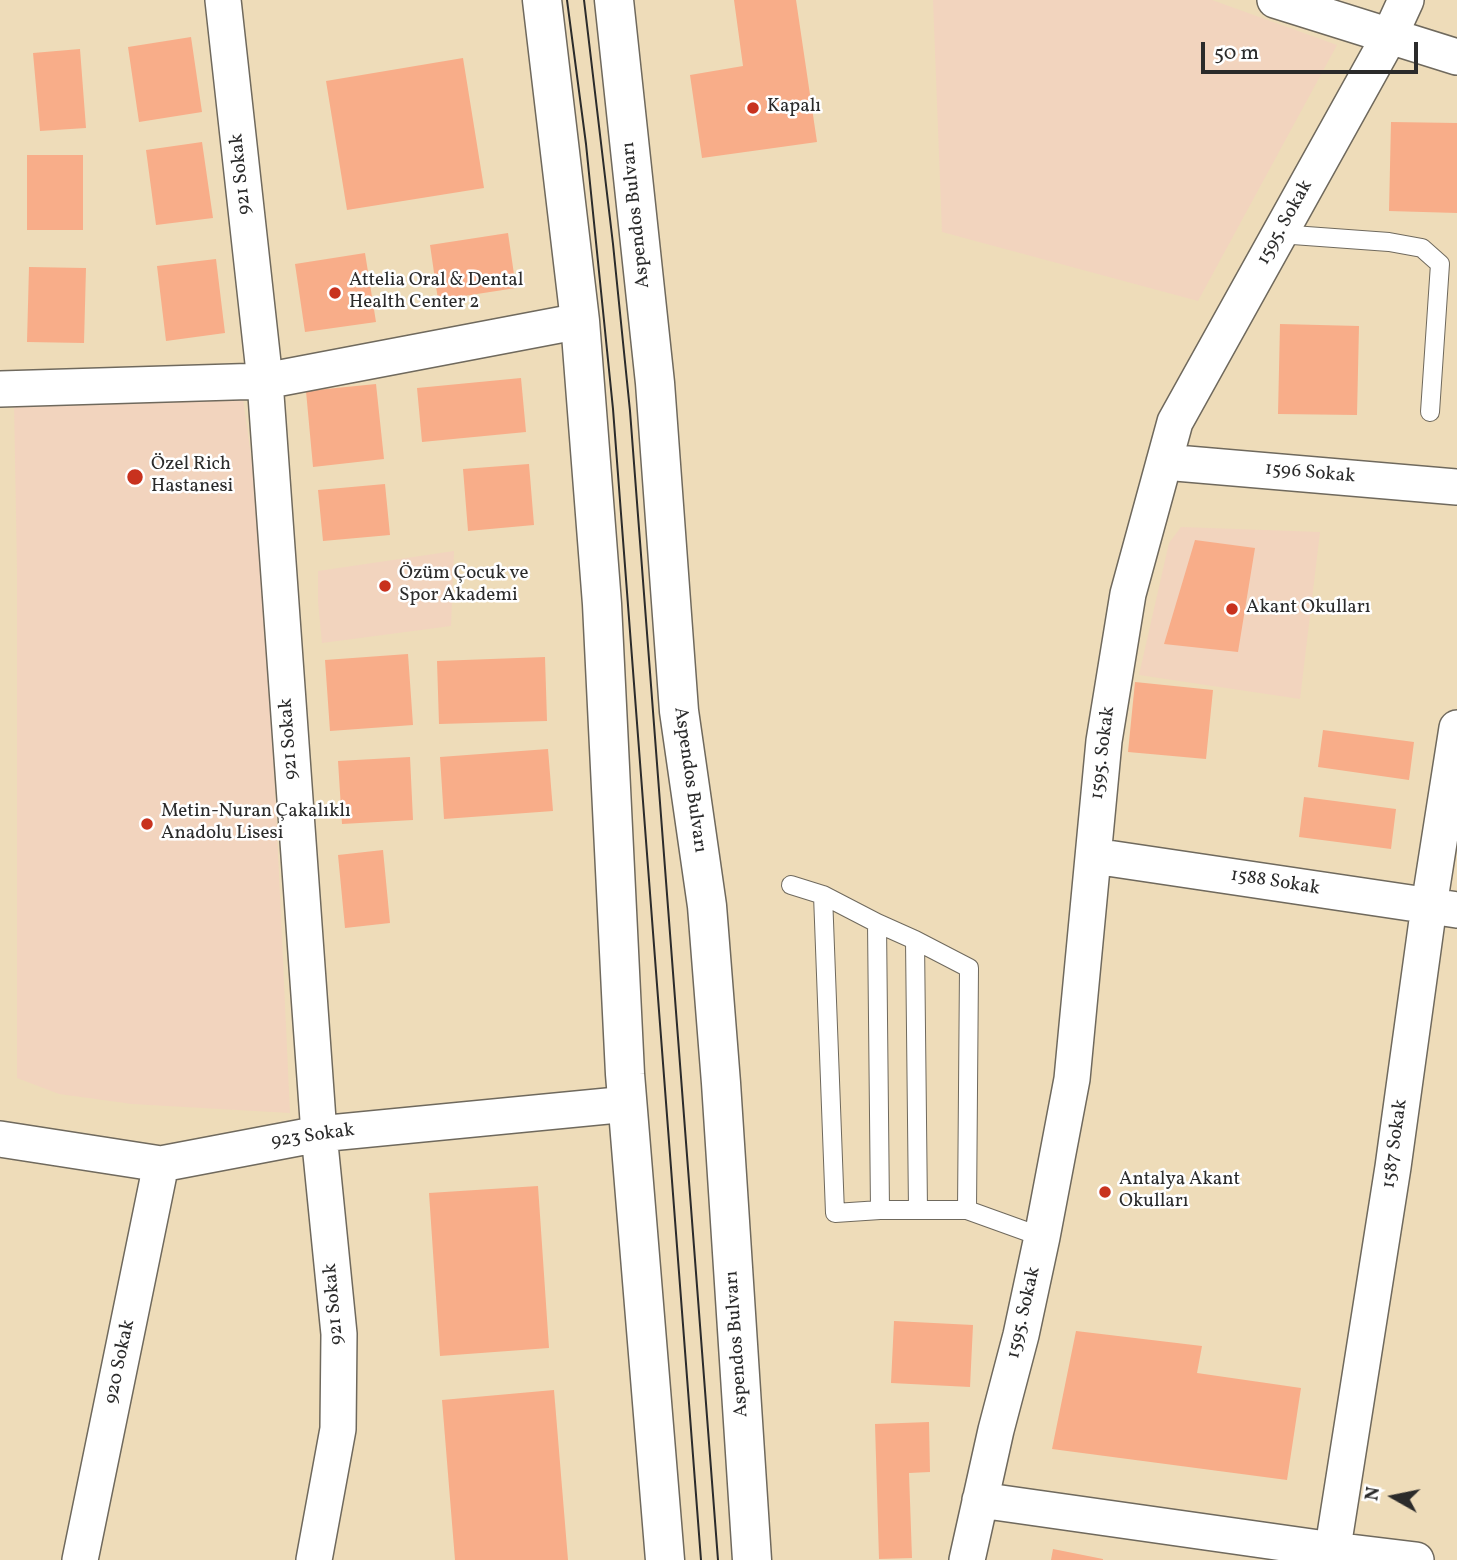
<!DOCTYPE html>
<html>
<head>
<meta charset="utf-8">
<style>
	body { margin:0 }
	#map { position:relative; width:1457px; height:1560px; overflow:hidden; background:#eedcb9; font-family:Vollkorn,serif }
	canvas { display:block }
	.north { position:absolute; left:1359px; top:1462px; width:70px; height:70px; -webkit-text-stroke:5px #fff; paint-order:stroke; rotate:279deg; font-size:19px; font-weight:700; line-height:28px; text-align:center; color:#2b2b2b }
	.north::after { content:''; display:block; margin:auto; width:24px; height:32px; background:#2b2b2b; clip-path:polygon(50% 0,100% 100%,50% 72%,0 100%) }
	.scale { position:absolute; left:1201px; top:42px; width:217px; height:32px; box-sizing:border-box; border:4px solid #2b2b2b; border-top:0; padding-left:9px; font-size:21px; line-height:24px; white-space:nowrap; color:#2b2b2b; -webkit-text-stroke:5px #fff; paint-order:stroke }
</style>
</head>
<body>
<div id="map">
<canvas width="1457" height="1560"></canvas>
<div class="north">N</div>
<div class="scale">50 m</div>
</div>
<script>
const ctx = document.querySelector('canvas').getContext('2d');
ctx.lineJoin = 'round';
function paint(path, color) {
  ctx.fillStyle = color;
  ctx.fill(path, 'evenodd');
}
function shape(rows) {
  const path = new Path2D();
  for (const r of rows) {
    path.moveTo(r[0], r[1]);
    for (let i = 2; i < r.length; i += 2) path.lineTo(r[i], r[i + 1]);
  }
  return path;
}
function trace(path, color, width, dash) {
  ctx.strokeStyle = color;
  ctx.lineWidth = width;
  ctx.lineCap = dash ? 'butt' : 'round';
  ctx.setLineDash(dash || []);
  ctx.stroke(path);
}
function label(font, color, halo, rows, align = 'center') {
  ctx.font = font + ' Vollkorn,serif';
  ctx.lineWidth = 5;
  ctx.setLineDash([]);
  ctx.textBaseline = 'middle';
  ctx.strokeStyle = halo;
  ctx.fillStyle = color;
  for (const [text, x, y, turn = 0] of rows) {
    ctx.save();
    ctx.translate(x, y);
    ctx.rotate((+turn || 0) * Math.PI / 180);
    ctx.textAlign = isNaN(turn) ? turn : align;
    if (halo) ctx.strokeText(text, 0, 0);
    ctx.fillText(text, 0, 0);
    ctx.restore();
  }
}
paint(shape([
	[933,0,1212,0,1337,45,1198,301,942,232],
	[242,391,264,550,290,1113,132,1104,59,1094,17,1078,17,569,14,404],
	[1181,527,1320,532,1300,699,1139,675,1169,543],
	[454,551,451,626,322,643,318,602,318,571]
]), '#f2d4be');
paint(shape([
	[734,0,796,0,817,142,702,158,690,75,743,66],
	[191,37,202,112,139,122,128,47],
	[80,49,86,128,40,131,33,53],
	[463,58,484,188,347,210,326,81],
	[1391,122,1457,123,1457,213,1389,211],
	[202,142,213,218,156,225,146,150],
	[27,155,83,155,83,230,27,230],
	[508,233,516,288,438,300,430,245],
	[365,253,376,322,305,332,295,264],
	[216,259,225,333,166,341,157,266],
	[29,267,86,268,84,343,27,342],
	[1280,324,1359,326,1357,415,1278,414],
	[521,378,526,432,422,442,417,388],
	[376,384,384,459,313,467,306,391],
	[529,464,534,525,468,531,463,469],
	[385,484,390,535,323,541,318,490],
	[1195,540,1255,548,1238,652,1164,644],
	[408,654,413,725,330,731,325,660],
	[545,657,547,721,439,724,437,661],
	[1135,682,1213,690,1206,759,1128,752],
	[1323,730,1414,742,1409,780,1318,767],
	[548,749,553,811,444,819,440,757],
	[410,757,413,820,342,824,338,761],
	[1304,797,1396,809,1391,849,1299,837],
	[383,850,390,923,345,928,338,855],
	[538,1186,549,1348,440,1356,429,1193],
	[894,1321,973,1325,970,1387,891,1383],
	[1076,1331,1202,1346,1197,1373,1301,1388,1287,1480,1052,1449],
	[554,1390,568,1560,455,1560,442,1400],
	[929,1422,930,1472,909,1473,912,1558,879,1559,875,1424],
	[1053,1549,1103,1559,1103,1560,1051,1560]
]), '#f8ad89');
const lane = shape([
	[1279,234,1389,242,1422,248,1440,264,1430,412],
	[791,885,823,895,835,1213,880,1210,967,1210,1042,1237],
	[823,895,877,923,880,1210],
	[877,923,915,940,918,1210],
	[915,940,969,968,967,1210]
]);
const street = shape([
	[223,0,265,381,319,1134,339,1334,338,1429,314,1560],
	[1275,0,1457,57],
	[0,389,265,381,580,321],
	[1164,462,1457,487],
	[1094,856,1457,910],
	[0,1139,161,1164,319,1134,628,1104],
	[980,1500,1333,1550,1416,1560],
	[80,1560,161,1164],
	[967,1560,996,1430,1021,1335,1042,1237,1072,1079,1104,741,1128,594,1175,422,1389,37,1406,0],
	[1331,1560,1393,1167,1429,906,1457,728]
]);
const primary = shape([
	[542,0,580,321,602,604,625,1074,665,1560],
	[614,0,655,383,679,711,707,906,709,931,721,1083,752,1560]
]);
trace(lane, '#6f695d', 20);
trace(street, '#6f695d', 38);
trace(primary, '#6f695d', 41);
trace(lane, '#fff', 18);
trace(street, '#fff', 35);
trace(primary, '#fff', 38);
trace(shape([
	[567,0,586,144,613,409,701,1560],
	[584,0,613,244,630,411,718,1560]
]), '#2b2b2b', 2);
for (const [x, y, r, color] of [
	[753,108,7,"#c8321e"],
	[335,293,7,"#c8321e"],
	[135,477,9,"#c8321e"],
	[385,586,7,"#c8321e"],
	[1232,609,7,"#c8321e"],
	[147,824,7,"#c8321e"],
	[1105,1192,7,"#c8321e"]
]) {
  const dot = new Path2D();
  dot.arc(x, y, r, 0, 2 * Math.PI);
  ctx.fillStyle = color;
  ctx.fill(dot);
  trace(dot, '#fff', 2.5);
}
label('19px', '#2b2b2b', '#fff', [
	["Kapalı",767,108],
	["Attelia Oral & Dental",349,282],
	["Health Center 2",349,304],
	["Özel Rich",151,466],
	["Hastanesi",151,488],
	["Özüm Çocuk ve",399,575],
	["Spor Akademi",399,597],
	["Akant Okulları",1246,609],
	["Metin-Nuran Çakalıklı",161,813],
	["Anadolu Lisesi",161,835],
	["Antalya Akant",1119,1181],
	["Okulları",1119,1203]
], 'left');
label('19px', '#2b2b2b', '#fff', [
	["921 Sokak",242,174,-96],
	["Aspendos Bulvarı",637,215,-96],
	["1595. Sokak",1286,223,-61],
	["1596 Sokak",1310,474,5],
	["921 Sokak",290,739,-94],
	["1595. Sokak",1104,753,-83],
	["Aspendos Bulvarı",689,780,82],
	["1588 Sokak",1275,883,9],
	["923 Sokak",313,1137,-8],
	["1587 Sokak",1396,1144,-82],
	["921 Sokak",335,1304,-95],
	["1595. Sokak",1025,1313,-77],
	["Aspendos Bulvarı",738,1344,-94],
	["920 Sokak",121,1362,-78]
]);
</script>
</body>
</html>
